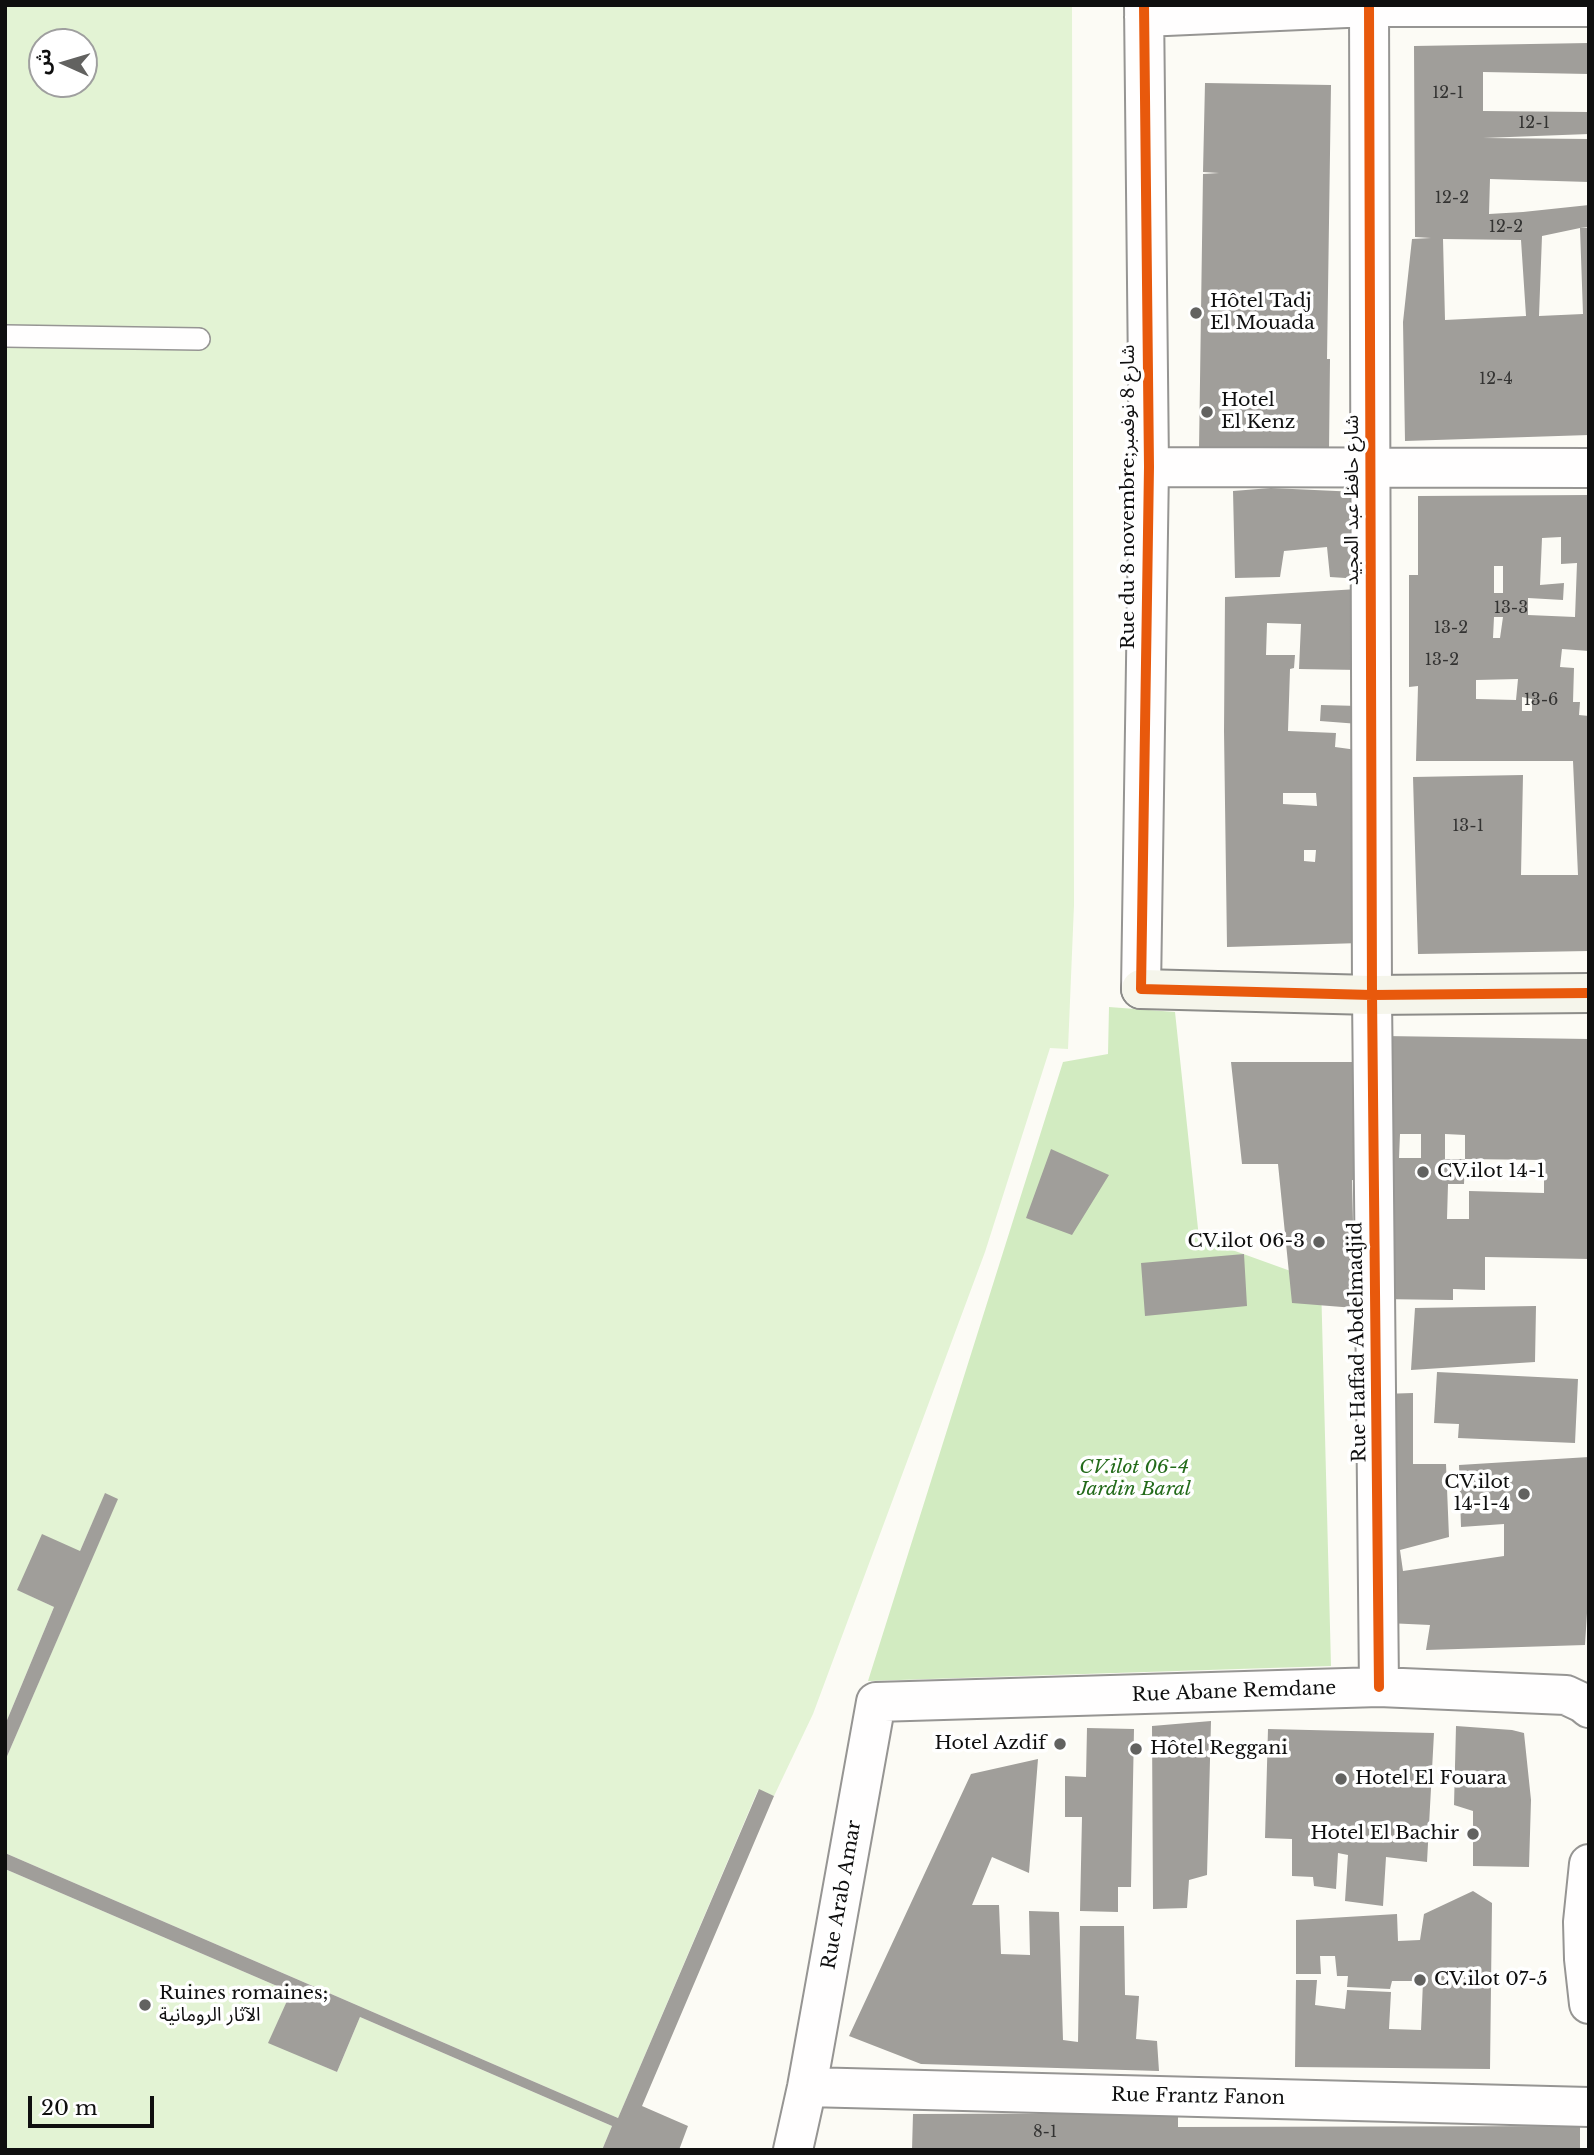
<!DOCTYPE html>
<html>
<head>
<meta charset="utf-8">
<style>
	body { margin:0 }
	#map { position:relative; width:1594px; height:2155px; overflow:hidden; background:#fcfbf5; font-family:"Libre Baskerville","Noto Sans Arabic",serif }
	canvas { display:block }
	.frame { position:absolute; inset:0; border:7px solid #0f0f0f; pointer-events:none }
	.north { position:absolute; left:28px; top:28px; width:70px; height:70px; box-sizing:border-box; background:#fff; border:2px solid #9f9f9f; border-radius:50%; rotate:274deg; font-size:19px; font-weight:700; line-height:28px; text-align:center; color:#0f0f0f }
	.north::after { content:''; display:block; margin:auto; width:24px; height:32px; background:#626260; clip-path:polygon(50% 0,100% 100%,50% 72%,0 100%) }
	.scale { position:absolute; left:28px; top:2096px; width:126px; height:32px; box-sizing:border-box; border:4px solid #0f0f0f; border-top:0; padding-left:9px; font-size:21px; line-height:24px; white-space:nowrap; color:#0f0f0f; -webkit-text-stroke:5px #fff; paint-order:stroke }
</style>
</head>
<body>
<div id="map">
<canvas width="1594" height="2155"></canvas>
<div class="frame"></div>
<div class="north">ش</div>
<div class="scale">20 m</div>
</div>
<script>
const ctx = document.querySelector('canvas').getContext('2d');
ctx.lineJoin = 'round';
function paint(path, color) {
  ctx.fillStyle = color;
  ctx.fill(path, 'evenodd');
}
function shape(rows) {
  const path = new Path2D();
  for (const r of rows) {
    path.moveTo(r[0], r[1]);
    for (let i = 2; i < r.length; i += 2) path.lineTo(r[i], r[i + 1]);
  }
  return path;
}
function trace(path, color, width, dash) {
  ctx.strokeStyle = color;
  ctx.lineWidth = width;
  ctx.lineCap = dash ? 'butt' : 'round';
  ctx.setLineDash(dash || []);
  ctx.stroke(path);
}
function label(font, color, halo, rows, align = 'center') {
  ctx.font = font + ' "Libre Baskerville","Noto Sans Arabic",serif';
  ctx.lineWidth = 7;
  ctx.setLineDash([]);
  ctx.textBaseline = 'middle';
  ctx.strokeStyle = halo;
  ctx.fillStyle = color;
  for (const [text, x, y, turn = 0] of rows) {
    ctx.save();
    ctx.translate(x, y);
    ctx.rotate((+turn || 0) * Math.PI / 180);
    ctx.textAlign = isNaN(turn) ? turn : align;
    if (halo) ctx.strokeText(text, 0, 0);
    ctx.fillText(text, 0, 0);
    ctx.restore();
  }
}
paint(shape([
	[5,5,1072,5,1074,905,1068,1049,1050,1048,985,1252,813,1714,774,1796,758,1790,618,2118,5,1853,5,1761,117,1500,105,1494,80,1551,18,1590,54,1607,5,1725],
	[42,42,84,42,84,84,42,84],
	[5,1869,291,1992,269,2042,337,2072,360,2017,612,2126,602,2150,5,2150]
]), '#e3f3d4');
paint(shape([
	[1109,1007,1175,1012,1199,1238,1321,1282,1331,1666,868,1681,1063,1062,1108,1054]
]), '#d2ebc1');
paint(shape([
	[1589,43,1589,74,1483,72,1483,111,1589,112,1589,134,1483,138,1589,139,1589,182,1490,179,1489,214,1523,212,1589,205,1589,227,1580,228,1542,236,1539,316,1583,314,1580,228,1589,228,1589,435,1405,441,1403,322,1412,239,1431,238,1415,237,1414,46],
	[1443,239,1521,240,1526,316,1445,320],
	[1205,83,1331,85,1327,359,1330,359,1329,451,1199,450,1203,174,1219,173,1203,172],
	[1271,488,1358,492,1361,579,1330,577,1327,547,1284,551,1280,577,1235,578,1233,491],
	[1589,495,1589,651,1562,649,1560,667,1574,668,1573,702,1580,702,1579,715,1589,716,1589,951,1418,954,1413,777,1523,775,1521,875,1578,875,1573,761,1416,761,1418,686,1409,687,1409,575,1418,575,1418,496],
	[1561,537,1561,564,1577,563,1575,617,1528,615,1528,598,1563,600,1564,583,1540,585,1542,538],
	[1494,566,1503,566,1503,593,1494,593],
	[1494,617,1503,617,1500,638,1493,638],
	[1518,679,1516,700,1476,699,1476,680],
	[1522,697,1532,699,1532,711,1522,711],
	[1358,589,1359,670,1299,669,1301,624,1267,623,1266,655,1295,655,1294,668,1290,669,1288,731,1336,733,1335,747,1357,750,1361,943,1227,947,1224,731,1225,597],
	[1283,793,1316,793,1317,806,1283,804],
	[1304,850,1316,850,1315,862,1304,861],
	[1321,705,1359,706,1359,724,1320,721],
	[1384,1036,1589,1039,1589,1259,1485,1257,1485,1290,1453,1289,1453,1300,1378,1299],
	[1400,1134,1421,1134,1421,1158,1399,1158],
	[1445,1134,1465,1135,1465,1159,1445,1159],
	[1465,1159,1544,1160,1544,1193,1469,1191,1469,1219,1447,1219,1448,1184,1464,1184],
	[1231,1062,1366,1062,1362,1181,1352,1180,1355,1308,1292,1303,1278,1164,1242,1164],
	[1051,1149,1109,1175,1072,1235,1026,1218],
	[1244,1254,1247,1306,1145,1316,1141,1263],
	[1536,1306,1535,1362,1411,1370,1415,1308],
	[1437,1372,1578,1379,1575,1443,1458,1438,1459,1424,1434,1423],
	[1413,1393,1413,1464,1446,1464,1449,1537,1400,1550,1403,1571,1504,1556,1504,1524,1461,1527,1459,1465,1589,1457,1589,1581,1585,1645,1426,1650,1430,1625,1387,1623,1382,1394],
	[105,1493,118,1499,5,1761,5,1725,54,1607,17,1590,42,1534,80,1551],
	[1211,1721,1207,1875,1189,1880,1187,1908,1153,1909,1152,1726],
	[1456,1726,1512,1730,1524,1733,1531,1800,1529,1867,1473,1866,1473,1811,1454,1805],
	[1087,1728,1134,1729,1131,1887,1118,1887,1118,1912,1080,1911,1082,1817,1065,1817,1065,1776,1086,1777],
	[1268,1729,1434,1733,1427,1862,1386,1857,1383,1906,1345,1901,1348,1855,1338,1853,1336,1889,1314,1886,1313,1877,1292,1876,1292,1839,1265,1838],
	[1038,1759,1029,1873,992,1857,972,1905,999,1905,1001,1954,1030,1955,1029,1911,1059,1912,1063,2040,1078,2042,1080,1926,1124,1926,1125,1995,1139,1996,1136,2039,1157,2041,1159,2071,921,2064,849,2036,971,1774],
	[759,1789,774,1796,642,2106,688,2126,679,2150,602,2150,612,2126,360,2017,337,2072,268,2043,291,1992,5,1869,5,1853,618,2118],
	[1473,1891,1492,1903,1490,2069,1295,2067,1296,1980,1317,1980,1315,2005,1345,2009,1347,1990,1391,1992,1389,2029,1421,2030,1423,1981,1392,1981,1390,1989,1347,1987,1348,1976,1337,1976,1335,1956,1320,1956,1321,1974,1296,1974,1296,1920,1397,1914,1398,1941,1420,1940,1424,1914],
	[1178,2113,1178,2127,1580,2126,1580,2150,912,2150,913,2114]
]), '#a09e9a');
const lane = shape([
	[5,336,199,339]
]);
const street = shape([
	[1369,5,1372,995,1379,1687],
	[1144,17,1369,7,1589,7],
	[1149,467,1589,468],
	[1141,989,1149,467,1144,5],
	[1589,1864,1583,1922,1584,1959,1589,2004],
	[807,2087,1589,2107],
	[793,2150,807,2087,876,1702,1379,1687,1566,1695,1583,1703,1589,1708]
]);
const secondary = shape([
	[1141,989,1372,995,1589,993]
]);
trace(lane, '#969593', 24);
trace(street, '#969593', 42);
trace(secondary, '#8c8c89', 42);
trace(lane, '#fffefe', 21);
trace(street, '#fffefe', 38);
trace(secondary, '#f5f5eb', 38);
trace(shape([
	[1144,5,1149,467,1141,989,1372,995,1589,993],
	[1369,5,1372,995,1379,1687]
]), '#e8590c', 10);
for (const [x, y, r, color] of [
	[1196,313,7,"#626260"],
	[1207,412,7,"#626260"],
	[1423,1172,7,"#626260"],
	[1319,1242,7,"#626260"],
	[1524,1494,7,"#626260"],
	[1060,1744,7,"#626260"],
	[1136,1749,7,"#626260"],
	[1341,1779,7,"#626260"],
	[1473,1834,7,"#626260"],
	[1420,1980,7,"#626260"],
	[145,2005,7,"#626260"]
]) {
  const dot = new Path2D();
  dot.arc(x, y, r, 0, 2 * Math.PI);
  ctx.fillStyle = color;
  ctx.fill(dot);
  trace(dot, '#fff', 2.5);
}
label('16px', '#333332', null, [
	["12-1",1448,93],
	["12-1",1534,123],
	["12-2",1452,198],
	["12-2",1506,227],
	["12-4",1496,379],
	["13-3",1511,608],
	["13-2",1451,628],
	["13-2",1442,660],
	["13-6",1541,700],
	["13-1",1468,826],
	["8-1",1045,2132]
]);
label('19px', '#0f0f0f', '#fff', [
	["Hôtel Tadj",1210,302],
	["El Mouada",1210,324],
	["Hotel",1221,401],
	["El Kenz",1221,423],
	["CV.ilot 14-1",1437,1172],
	["CV.ilot 06-3",1305,1242,"right"],
	["CV.ilot",1510,1483,"right"],
	["14-1-4",1510,1505,"right"],
	["Hotel Azdif",1046,1744,"right"],
	["Hôtel Reggani",1150,1749],
	["Hotel El Fouara",1355,1779],
	["Hotel El Bachir",1459,1834,"right"],
	["CV.ilot 07-5",1434,1980],
	["Ruines romaines;",159,1994],
	["الآثار الرومانية",159,2016]
], 'left');
label('19px', '#0f0f0f', '#fff', [
	["Rue du 8 novembre;شارع 8 نوفمبر",1129,497,-90],
	["شارع حافظ عبد المجيد",1353,500,-90],
	["Rue Haffad Abdelmadjid",1358,1342,-91],
	["Rue Abane Remdane",1234,1692,-2],
	["Rue Arab Amar",842,1895,-80],
	["Rue Frantz Fanon",1198,2097,1]
]);
label('italic 19px', '#246b1b', '#fff', [
	["CV.ilot 06-4",1134,1468],
	["Jardin Baral",1134,1490]
]);
</script>
</body>
</html>
